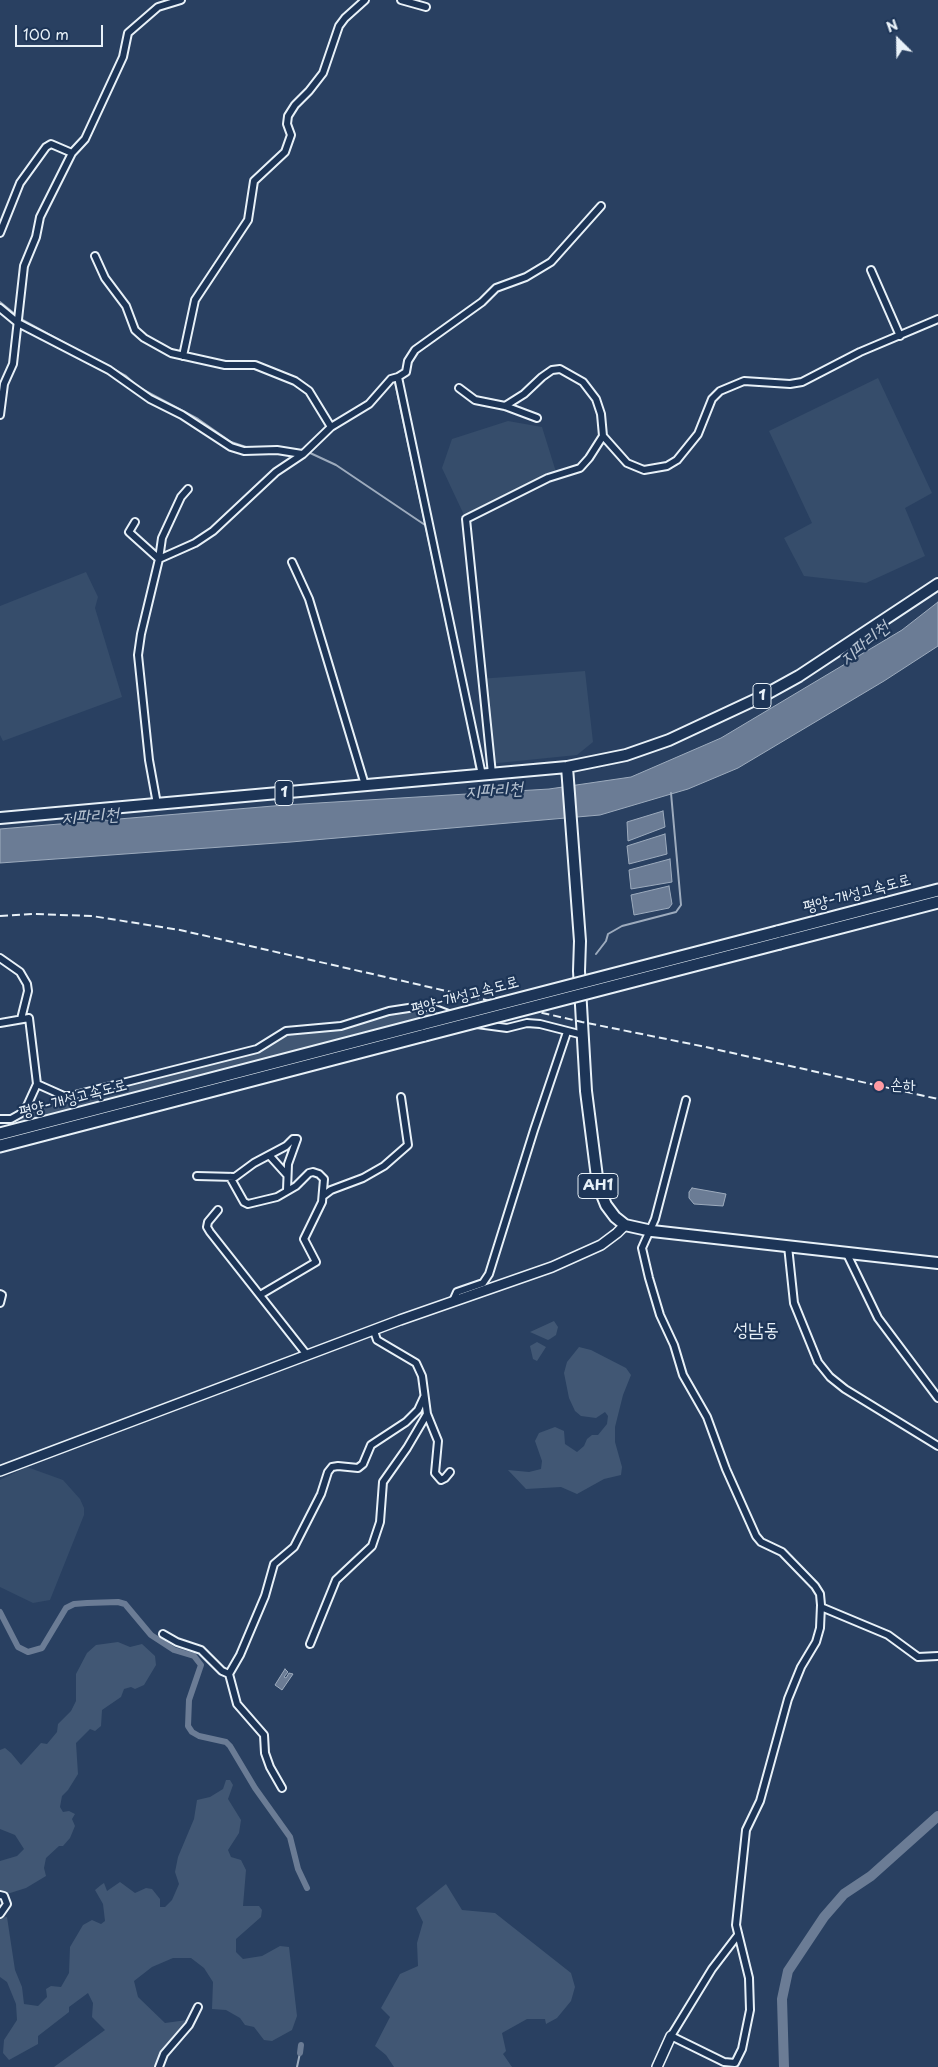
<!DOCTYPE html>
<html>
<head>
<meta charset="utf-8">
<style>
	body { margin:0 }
	#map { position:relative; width:938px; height:2067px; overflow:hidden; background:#294061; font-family:"Playpen Sans",sans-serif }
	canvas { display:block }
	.north { position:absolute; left:873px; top:15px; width:50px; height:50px; -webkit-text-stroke:4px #1d3557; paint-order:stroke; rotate:337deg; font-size:14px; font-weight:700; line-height:20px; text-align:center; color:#e8f1f8 }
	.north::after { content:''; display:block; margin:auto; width:18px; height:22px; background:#e8f1f8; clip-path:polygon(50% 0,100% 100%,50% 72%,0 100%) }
	.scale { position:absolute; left:15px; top:25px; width:88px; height:22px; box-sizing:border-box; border:2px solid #e8f1f8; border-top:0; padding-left:6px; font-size:15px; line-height:18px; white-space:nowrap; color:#e8f1f8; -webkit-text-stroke:4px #1d3557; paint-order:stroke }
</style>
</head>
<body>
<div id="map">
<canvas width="938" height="2067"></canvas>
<div class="north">N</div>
<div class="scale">100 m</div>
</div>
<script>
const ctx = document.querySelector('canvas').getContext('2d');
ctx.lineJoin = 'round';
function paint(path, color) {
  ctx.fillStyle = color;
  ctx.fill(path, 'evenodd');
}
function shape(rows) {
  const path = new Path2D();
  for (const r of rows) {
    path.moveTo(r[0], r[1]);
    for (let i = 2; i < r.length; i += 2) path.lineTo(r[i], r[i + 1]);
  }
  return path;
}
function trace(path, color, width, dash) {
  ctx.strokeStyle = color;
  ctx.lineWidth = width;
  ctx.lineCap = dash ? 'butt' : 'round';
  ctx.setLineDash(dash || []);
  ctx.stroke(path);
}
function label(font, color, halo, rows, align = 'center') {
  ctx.font = font + ' "Playpen Sans","Poor Story",sans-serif';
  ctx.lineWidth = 4.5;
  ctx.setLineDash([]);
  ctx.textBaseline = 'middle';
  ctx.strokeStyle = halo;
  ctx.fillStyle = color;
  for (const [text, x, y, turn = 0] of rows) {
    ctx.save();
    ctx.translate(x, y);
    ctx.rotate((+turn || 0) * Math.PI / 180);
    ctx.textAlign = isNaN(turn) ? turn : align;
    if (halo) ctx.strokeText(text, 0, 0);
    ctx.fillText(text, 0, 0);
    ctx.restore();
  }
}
paint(shape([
	[878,378,932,493,905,508,925,556,866,583,804,576,784,538,812,523,769,431],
	[508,421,542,427,556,472,464,515,442,468,452,439],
	[86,572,98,597,95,608,122,697,3,741,0,735,0,606],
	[585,671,593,742,577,755,488,764,479,679],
	[27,1467,63,1480,80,1499,84,1508,84,1515,50,1600,33,1603,0,1587,0,1480]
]), '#364d6b');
paint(shape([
	[411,1009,430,1009,435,1014,14,1128,12,1124,20,1121,26,1113,70,1098,249,1053,267,1047,280,1036,290,1032,346,1028,385,1013],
	[554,1321,558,1327,556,1335,550,1339,548,1340,530,1332],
	[537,1342,546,1347,537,1361,533,1359,530,1346],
	[579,1347,591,1350,626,1368,631,1375,623,1395,615,1427,615,1442,622,1467,621,1475,604,1479,577,1494,561,1487,526,1489,508,1470,529,1472,541,1469,542,1461,535,1441,539,1433,555,1427,564,1431,565,1444,577,1452,584,1446,587,1439,592,1435,598,1435,607,1424,608,1416,605,1412,596,1418,581,1416,575,1411,569,1398,564,1373,567,1362],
	[118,1642,130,1647,142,1644,155,1656,156,1665,144,1685,135,1689,131,1687,124,1689,121,1697,102,1710,101,1726,95,1731,90,1729,76,1743,78,1774,68,1790,62,1796,60,1807,63,1812,69,1811,75,1814,72,1819,75,1826,70,1838,63,1846,59,1846,46,1858,44,1868,46,1876,26,1888,7,1894,0,1890,0,1861,17,1856,24,1849,15,1835,0,1829,0,1750,5,1748,11,1753,21,1765,41,1743,47,1744,57,1732,58,1724,71,1711,76,1701,76,1674,87,1653,96,1645],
	[226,1780,230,1780,233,1785,228,1799,241,1820,239,1833,228,1850,231,1857,241,1860,246,1870,243,1906,259,1906,262,1910,261,1917,236,1939,236,1952,243,1959,262,1956,280,1946,289,1947,297,2016,292,2030,272,2041,264,2040,254,2027,245,2025,240,2018,226,2010,212,2009,213,1982,204,1968,191,1958,173,1958,152,1967,134,1981,138,1997,165,2023,187,2020,159,2056,156,2067,54,2067,105,2030,92,2017,93,2003,88,1993,69,2007,69,2012,38,2036,38,2044,9,2060,3,2053,4,2040,17,2020,16,2004,7,1982,0,1977,0,1918,7,1917,15,1970,22,1987,24,2004,38,2006,47,1997,46,1989,51,1986,61,1987,69,1973,70,1947,83,1925,92,1920,101,1924,105,1921,103,1904,95,1890,101,1885,104,1883,107,1891,120,1882,135,1893,146,1888,152,1889,160,1899,160,1907,165,1907,172,1900,179,1884,175,1872,178,1857,194,1819,197,1800,210,1797,223,1789],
	[446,1884,462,1910,495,1913,571,1973,575,1987,571,2001,557,2018,546,2024,545,2019,527,2019,502,2033,506,2051,503,2054,512,2067,394,2067,386,2055,375,2046,390,2017,381,2008,400,1974,418,1966,417,1943,423,1922,416,1908]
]), '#415774');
const water = shape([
	[938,602,938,646,884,681,738,768,688,789,600,815,291,842,0,863,0,829,285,805,549,789,631,777,721,738,902,630,938,602],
	[663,811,665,827,628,841,627,822,663,811],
	[665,834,667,854,629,864,627,846,665,834],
	[670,859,672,882,631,889,629,870,670,859],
	[669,886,672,904,669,908,634,915,631,895,669,886],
	[692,1188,726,1194,723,1206,694,1204,689,1198,689,1192,692,1188],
	[285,1669,288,1672,284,1677,286,1678,289,1673,293,1674,282,1690,275,1685,285,1669]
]);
paint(water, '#6b7c95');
trace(water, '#9dabbd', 1);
trace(shape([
	[0,302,16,315],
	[19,318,70,346],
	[98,361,126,376,138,387,198,419,231,442,249,448],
	[395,382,472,744],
	[308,452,336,465,425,525],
	[474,753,476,767],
	[476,787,478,794],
	[596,954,606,941,608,934,622,926,676,912,681,905,671,793],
	[297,2067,300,2053]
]), '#9dabbd', 2);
trace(shape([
	[0,1612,18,1647,28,1652,42,1648,66,1608,74,1604,87,1603,118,1602,125,1604,151,1635,174,1650,194,1656,201,1665,189,1700,188,1726,192,1732,199,1736,226,1742,230,1746,255,1788,290,1837,298,1869,307,1888],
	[300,2053,301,2045]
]), '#6b7c95', 6);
trace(shape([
	[784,2067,782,1999,788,1971,824,1917,844,1894,871,1876,938,1816]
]), '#6b7c95', 10);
const street = shape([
	[401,0,426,7],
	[0,233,20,183,46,147,51,144,72,153],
	[95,256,105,278,126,306,135,330,144,338,171,353,225,365,255,365,295,381,309,391,331,427],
	[871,270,900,336],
	[0,308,18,323,109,370,150,399,182,415,231,447,244,451,277,450,302,454],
	[183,356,195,300,248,220,254,181,285,152,291,135,287,124,288,116,295,105,309,91,323,73,339,26,345,18,365,0],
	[398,377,482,775],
	[459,388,475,400,505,406,537,418],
	[0,415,4,384,13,364,24,266,36,237,40,217,72,153,85,139,123,57,128,33,158,7,181,0],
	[603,436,627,463,644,470,667,466,677,460,698,434,712,399,720,391,744,381,790,384,802,382,860,352,938,319],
	[135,522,129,532,159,559,162,538,181,497,188,489],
	[292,562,309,599,365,785],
	[492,774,466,519,548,478,580,468,589,458,603,436,601,414,596,399,583,382,560,369,552,370,542,377,524,394,505,406],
	[157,804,149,760,138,655,141,634,159,559,195,543,213,531,276,472,303,454,331,427,369,404,391,379,398,377,406,372,408,361,415,350,482,302,496,288,526,277,551,262,601,206],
	[0,958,20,972,27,984,28,991,21,1019],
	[0,1023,29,1018,37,1084,27,1106,20,1114,11,1119,0,1119],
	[477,1024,507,1028,527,1023,540,1024,583,1035],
	[37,1084,64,1096,71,1096,257,1049,286,1031,341,1026,389,1011,415,1007,430,1007,451,1015],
	[686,1100,655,1219,642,1248,649,1278,660,1315,674,1345,683,1375,707,1417,726,1469,756,1536,761,1542,782,1552,815,1586,820,1594,821,1605,820,1628,816,1642,801,1667,788,1699,760,1801,746,1830,736,1925,749,1978,750,2010,742,2049,735,2063,724,2062,671,2036,712,1969,738,1935],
	[269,1155,287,1175],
	[197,1176,235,1177,254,1163,286,1146,293,1139,297,1139],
	[230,1177,244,1202,248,1204,277,1197,296,1186,309,1173,313,1172,319,1174,324,1179,322,1202,304,1239,316,1262,260,1295],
	[287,1190,288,1164,297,1139],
	[323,1196,331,1190,363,1178,384,1166,408,1145,401,1097],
	[218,1210,208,1222,207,1227,210,1232,307,1355],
	[788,1246,794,1303,818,1362,830,1377,845,1389,938,1446],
	[847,1254,878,1318,938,1398],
	[0,1294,2,1295,0,1303],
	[453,1301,457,1292,483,1283,489,1274,534,1130,567,1032],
	[374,1331,377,1340,416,1363,422,1376,427,1414,438,1441,435,1473,441,1480,445,1478,450,1472],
	[821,1607,888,1635,918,1657,938,1656],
	[163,1634,177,1642,201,1650,222,1671,229,1674,240,1655,265,1596,274,1564,294,1547,321,1494,328,1472,332,1467,338,1466,358,1468,363,1464,371,1445,406,1422,418,1410,424,1397],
	[310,1644,336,1580,372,1546,380,1522,383,1482,407,1448,427,1414],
	[229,1674,237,1704,264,1735,265,1753,270,1767,282,1788],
	[0,1895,4,1896,7,1904,0,1914],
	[159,2067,164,2054,189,2025,198,2007]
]);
const secondary = shape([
	[0,1471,400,1320,552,1267,601,1245,617,1233,625,1225],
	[657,2067,671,2036]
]);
const primary = shape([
	[567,767,580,941,579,971,586,1091,598,1185,606,1205,615,1217,625,1225,652,1231,938,1263],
	[0,818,567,767,626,755,669,740,761,697,799,676,938,584]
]);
const highway = shape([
	[777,932,938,890],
	[780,943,938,902],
	[0,1134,422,1024],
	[0,1146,425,1035]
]);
trace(street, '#e8f1f8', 10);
trace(secondary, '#e8f1f8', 12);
trace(primary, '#e8f1f8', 14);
trace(highway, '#e8f1f8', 15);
trace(street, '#1d3557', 6);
trace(secondary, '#1d3557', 9);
trace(primary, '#1d3557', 10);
trace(highway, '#1d3557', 11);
trace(shape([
	[0,916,33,914,92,916,180,930,582,1022,701,1046,938,1099]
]), '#e8f1f8', 2, [8, 4]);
const highwayBridge = shape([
	[422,1024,777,932],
	[425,1035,780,943]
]);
trace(highwayBridge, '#e8f1f8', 15, []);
trace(highwayBridge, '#1d3557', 11);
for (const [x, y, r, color] of [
	[879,1086,6,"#ff9aa2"]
]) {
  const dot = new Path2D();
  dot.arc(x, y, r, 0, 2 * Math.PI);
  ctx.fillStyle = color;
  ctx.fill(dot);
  trace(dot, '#1d3557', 2);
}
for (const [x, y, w] of [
	[762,696,18],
	[284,793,18],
	[598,1186,40]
]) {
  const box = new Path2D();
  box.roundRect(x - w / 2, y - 12.5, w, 25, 4);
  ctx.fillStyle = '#1d3557';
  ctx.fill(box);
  trace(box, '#e8f1f8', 1);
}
label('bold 15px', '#e8f1f8', null, [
	["1",762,696],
	["1",284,793],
	["AH1",598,1186]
]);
label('16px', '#e8f1f8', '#1d3557', [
	["평양-개성고속도로",857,894,-15],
	["평양-개성고속도로",465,996,-15],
	["평양-개성고속도로",73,1099,-15]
]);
label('16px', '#e8f1f8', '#1d3557', [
	["손하",890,1086]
], 'left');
label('italic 18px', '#b6c2d0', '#1d3557', [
	["지파리천",865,644,-40],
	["지파리천",494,791,-4],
	["지파리천",90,817,-4]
]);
label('19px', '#e8f1f8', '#1d3557', [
	["성남동",756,1331]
]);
</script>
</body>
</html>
